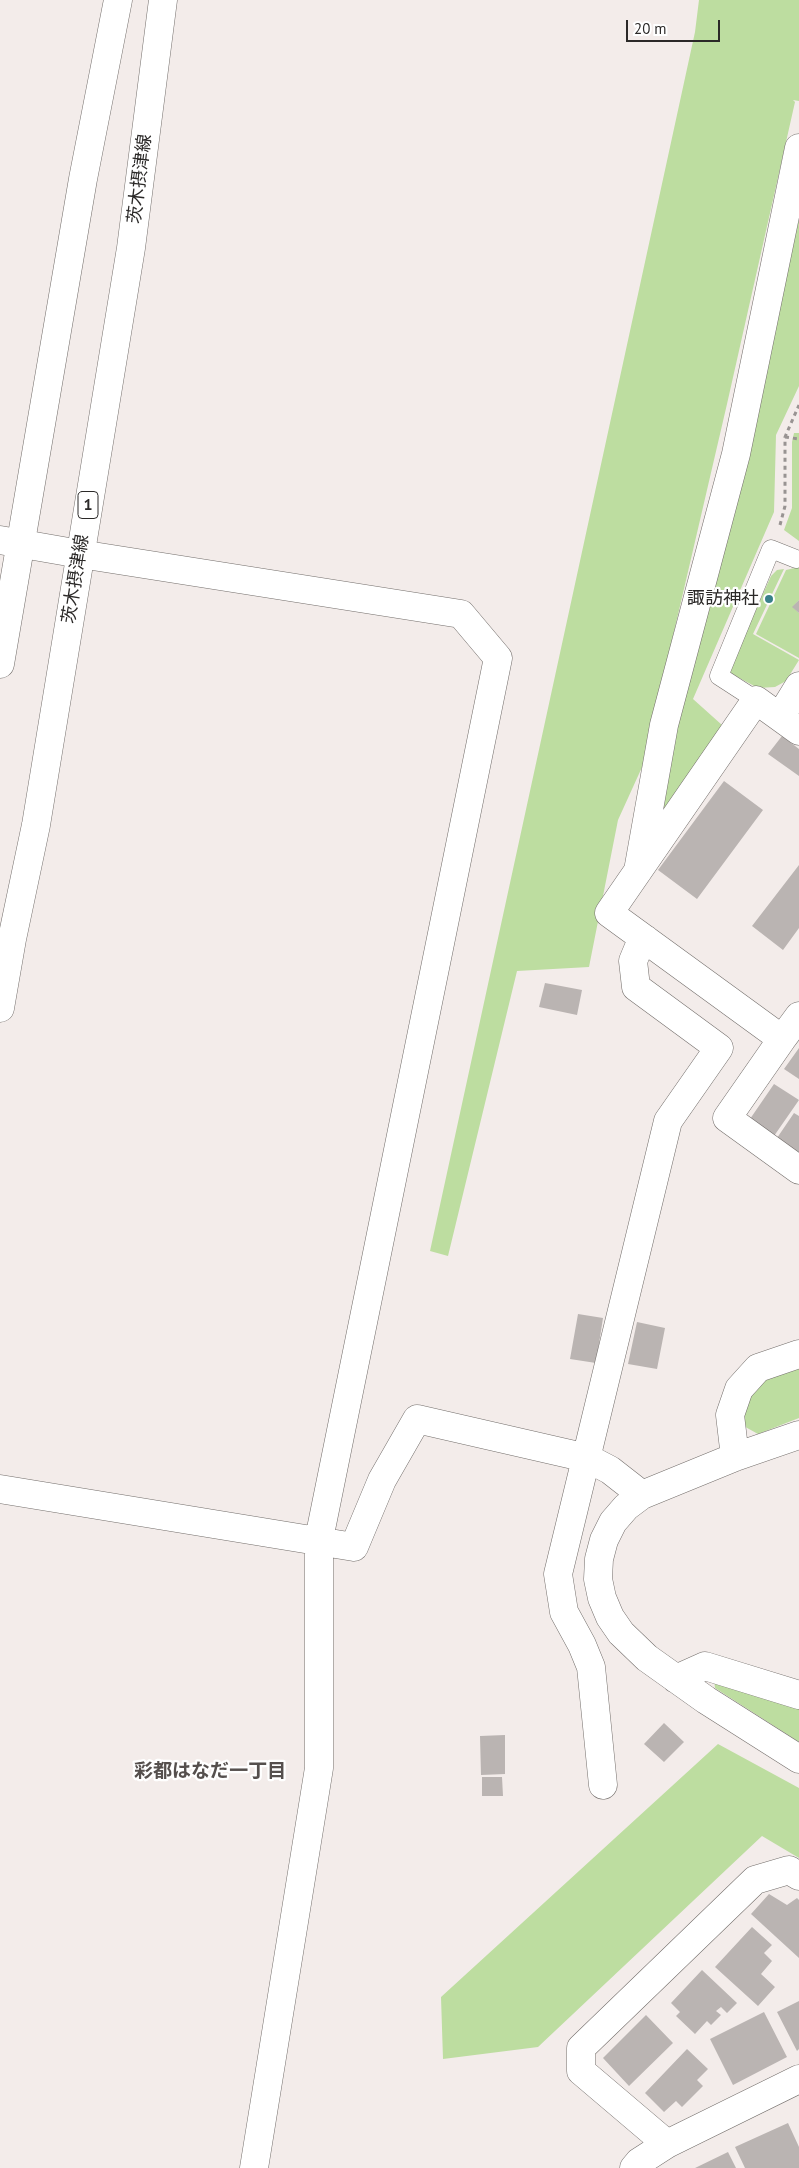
<!DOCTYPE html>
<html>
<head>
<meta charset="utf-8">
<style>
	body { margin:0 }
	#map { position:relative; width:799px; height:2168px; overflow:hidden; background:#f3ecea; font-family:"PT Sans",sans-serif }
	canvas { display:block }
	.scale { position:absolute; left:626px; top:20px; width:94px; height:22px; box-sizing:border-box; border:2px solid #2b2928; border-top:0; padding-left:6px; font-size:15px; line-height:18px; white-space:nowrap; color:#2b2928; -webkit-text-stroke:4px #fff; paint-order:stroke }
</style>
</head>
<body>
<div id="map">
<canvas width="799" height="2168"></canvas>
<div class="scale">20 m</div>
</div>
<script>
const ctx = document.querySelector('canvas').getContext('2d');
ctx.lineJoin = 'round';
function paint(path, color) {
  ctx.fillStyle = color;
  ctx.fill(path, 'evenodd');
}
function shape(rows) {
  const path = new Path2D();
  for (const r of rows) {
    path.moveTo(r[0], r[1]);
    for (let i = 2; i < r.length; i += 2) path.lineTo(r[i], r[i + 1]);
  }
  return path;
}
function trace(path, color, width, dash) {
  ctx.strokeStyle = color;
  ctx.lineWidth = width;
  ctx.lineCap = dash ? 'butt' : 'round';
  ctx.setLineDash(dash || []);
  ctx.stroke(path);
}
function label(font, color, halo, rows, align = 'center') {
  ctx.font = font + ' "PT Sans","Noto Sans JP",sans-serif';
  ctx.lineWidth = 4.5;
  ctx.setLineDash([]);
  ctx.textBaseline = 'middle';
  ctx.strokeStyle = halo;
  ctx.fillStyle = color;
  for (const [text, x, y, turn = 0] of rows) {
    ctx.save();
    ctx.translate(x, y);
    ctx.rotate((+turn || 0) * Math.PI / 180);
    ctx.textAlign = isNaN(turn) ? turn : align;
    if (halo) ctx.strokeText(text, 0, 0);
    ctx.fillText(text, 0, 0);
    ctx.restore();
  }
}
paint(shape([
	[699,0,799,0,799,101,793,100,795,102,727,404,643,765,618,820,589,967,517,971,448,1256,430,1251,695,32],
	[799,219,799,386,776,435,774,512,693,699,722,725,658,819,655,817],
	[794,433,799,433,799,541,784,530,792,508,792,442],
	[799,567,799,600,793,607,799,613,799,658,756,634,786,570],
	[784,569,753,634,799,660,786,681,775,687,758,688,728,672,771,576,777,570],
	[799,1366,799,1418,758,1434,740,1424,749,1397,761,1383,769,1377],
	[714,1680,799,1707,799,1742,715,1688],
	[718,1744,799,1788,799,1858,762,1836,538,2047,443,2059,441,1997]
]), '#bddda0');
paint(shape([
	[799,600,799,613,792,607],
	[782,736,799,749,799,776,768,754],
	[724,781,763,810,697,899,658,870],
	[799,865,799,928,783,950,752,926],
	[545,983,582,990,577,1015,539,1007],
	[799,1048,799,1079,784,1069],
	[774,1084,799,1100,774,1136,750,1119],
	[794,1113,799,1116,799,1154,777,1138],
	[578,1314,603,1318,596,1363,570,1359],
	[637,1322,665,1328,657,1369,628,1364],
	[664,1723,684,1742,664,1762,644,1744],
	[505,1735,505,1774,481,1775,480,1736],
	[482,1777,502,1777,503,1796,482,1796],
	[769,1894,787,1905,797,1898,799,1900,799,1958,751,1914],
	[752,1927,772,1945,764,1953,772,1961,761,1974,775,1987,758,2006,715,1967],
	[702,1970,737,2003,727,2013,721,2007,716,2011,721,2015,711,2025,707,2021,695,2034,676,2016,680,2012,671,2003],
	[799,2001,799,2049,797,2051,777,2012],
	[764,2012,787,2057,733,2085,710,2039],
	[646,2015,673,2043,629,2086,603,2058],
	[687,2049,708,2069,697,2080,703,2086,682,2107,676,2101,664,2112,645,2093],
	[788,2123,799,2147,799,2168,745,2168,735,2147],
	[728,2152,736,2168,695,2168]
]), '#bab4b2');
const lane = shape([
	[756,700,719,676,771,549,796,559]
]);
const street = shape([
	[80,554,461,614,498,658,319,1539,319,1768,254,2168],
	[780,717,799,686],
	[799,731,756,700,609,913,782,1039,727,1118,799,1170],
	[638,871,664,725,736,454,799,148],
	[782,1039,799,1016],
	[799,1435,735,1457,642,1495,626,1507,613,1522,604,1540,599,1559,598,1579,602,1598,610,1617,621,1633,647,1658,706,1700,799,1759],
	[735,1457,730,1415,739,1389,758,1368,799,1354],
	[0,1489,354,1547,382,1480,417,1419,587,1458,610,1470,642,1495],
	[676,1679,705,1666,799,1695],
	[603,1785,591,1667,582,1645,564,1612,558,1574,668,1121,719,1048,636,987,633,961,638,949,645,939],
	[667,2144,581,2071,581,2048,755,1880,789,1870,799,1876],
	[634,2168,639,2162,667,2144,799,2079]
]);
const secondary = shape([
	[0,540,80,554]
]);
const primary = shape([
	[0,664,83,179,118,0],
	[0,1008,12,939,36,825,131,248,163,0]
]);
trace(lane, '#736e6b', 19);
trace(street, '#736e6b', 29);
trace(secondary, '#736e6b', 29);
trace(primary, '#736e6b', 29);
trace(shape([
	[785,437,799,439],
	[780,525,785,506,785,437,799,405]
]), '#989392', 3, [4, 4]);
trace(lane, '#fff', 18);
trace(street, '#fff', 28);
trace(secondary, '#fff', 28);
trace(primary, '#fff', 28);
for (const [x, y, r, color] of [
	[769,599,5,"#39808a"]
]) {
  const dot = new Path2D();
  dot.arc(x, y, r, 0, 2 * Math.PI);
  ctx.fillStyle = color;
  ctx.fill(dot);
  trace(dot, '#fff', 2);
}
for (const [x, y, w] of [
	[88,505,20]
]) {
  const box = new Path2D();
  box.roundRect(x - w / 2, y - 13.5, w, 27, 4);
  ctx.fillStyle = '#fff';
  ctx.fill(box);
  trace(box, '#2b2928', 1);
}
label('bold 16px', '#2b2928', null, [
	["1",88,505]
]);
label('18px', '#2b2928', '#fff', [
	["茨木摂津線",140,179,-83],
	["茨木摂津線",76,579,-81]
]);
label('18px', '#2b2928', '#fff', [
	["諏訪神社",759,599]
], 'right');
label('bold 19px', '#554f4d', '#fff', [
	["彩都はなだ一丁目",210,1772]
]);
</script>
</body>
</html>
